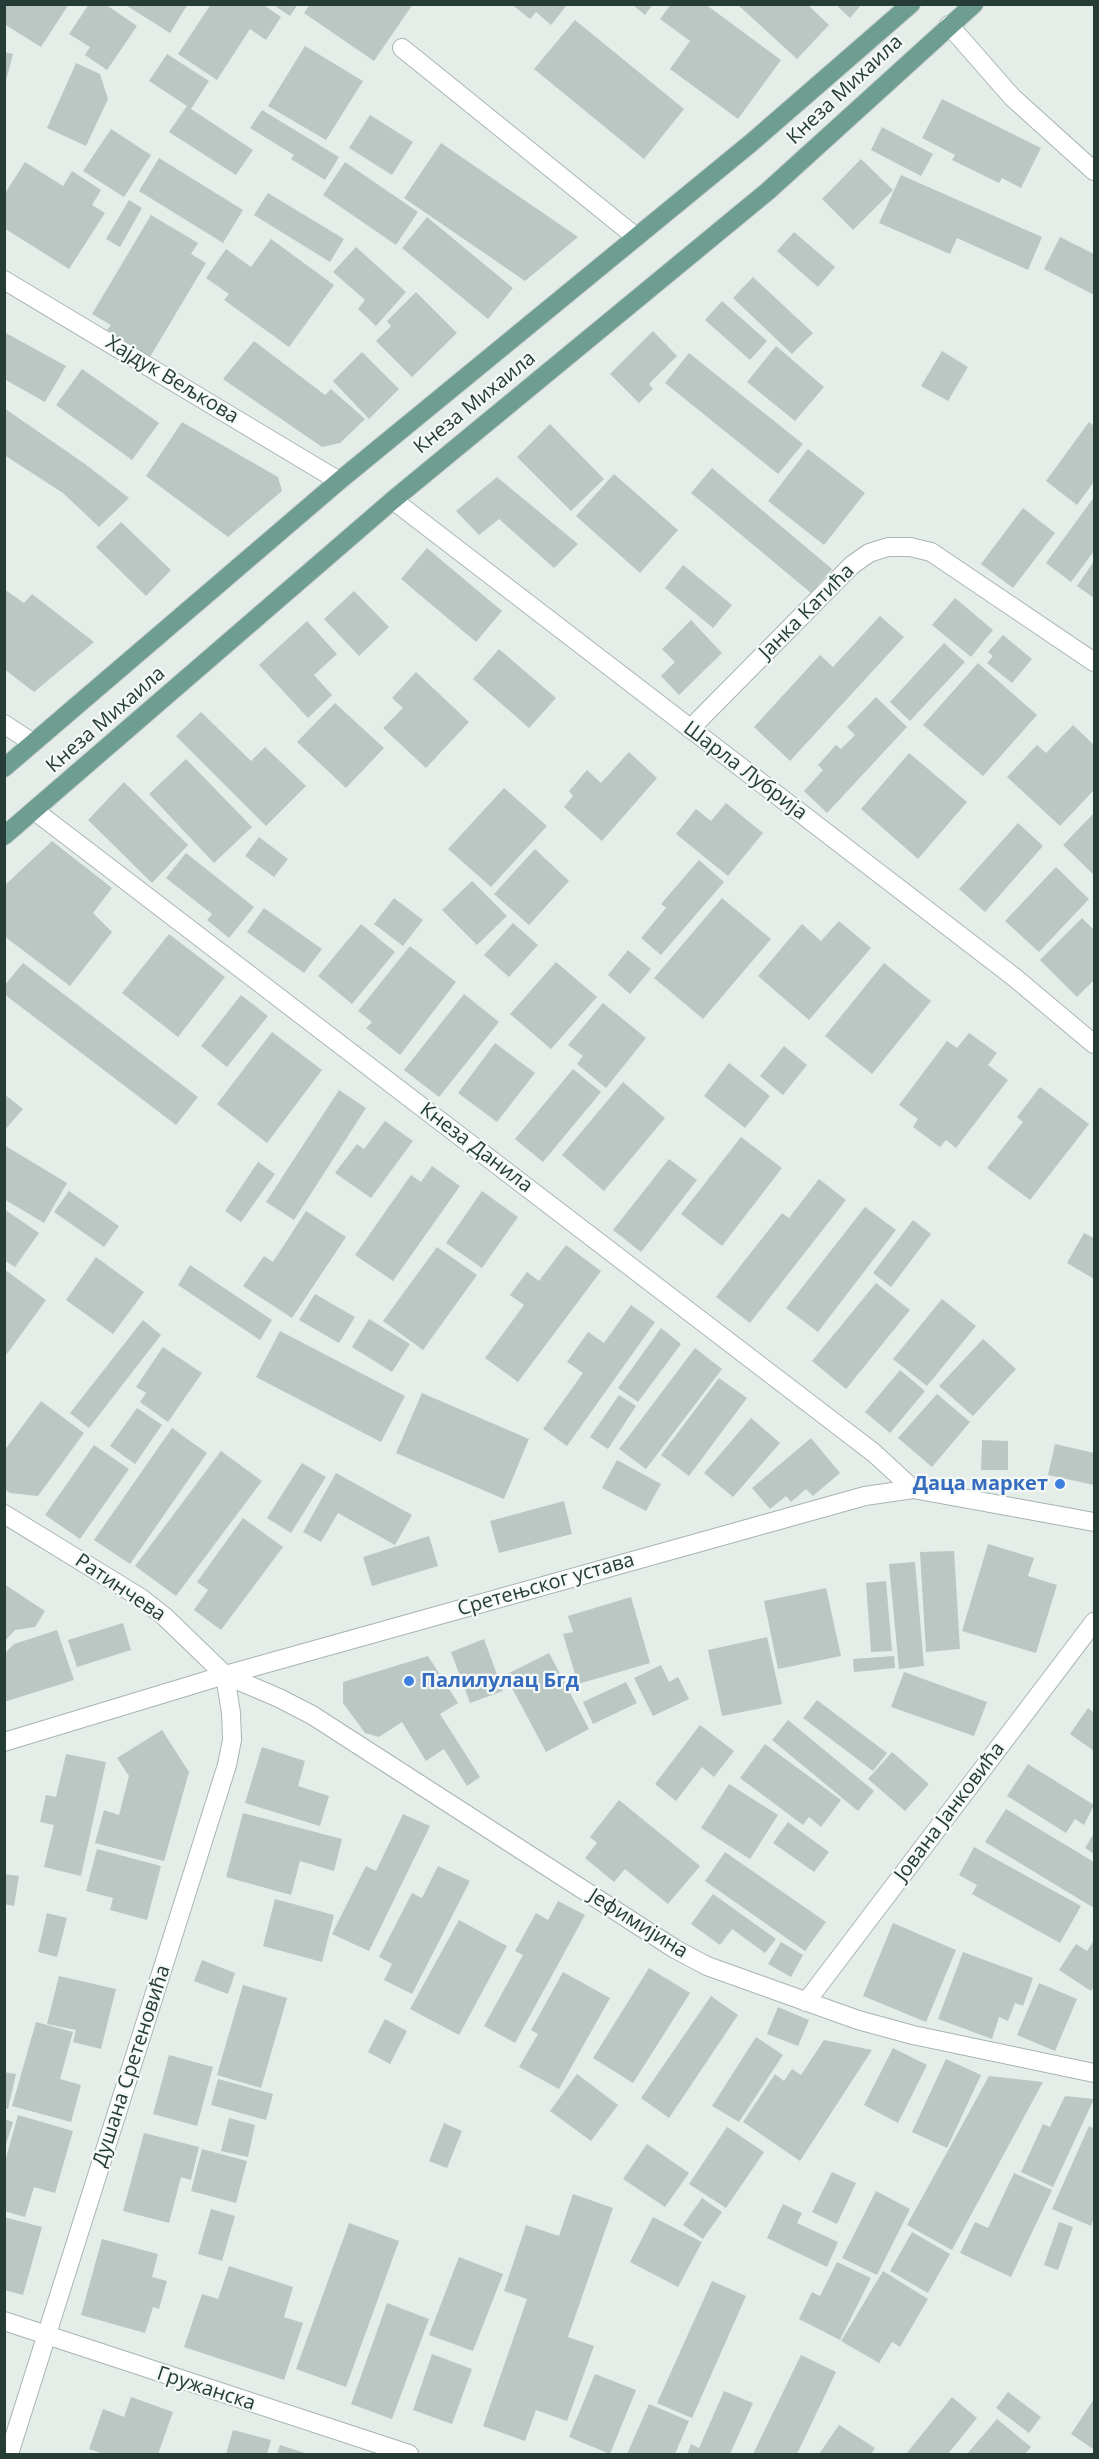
<!DOCTYPE html>
<html>
<head>
<meta charset="utf-8">
<style>
	body { margin:0 }
	#map { position:relative; width:1099px; height:2459px; overflow:hidden; background:#e5ede9; font-family:"Open Sans",sans-serif }
	canvas { display:block }
	.frame { position:absolute; inset:0; border:6px solid #263d37; pointer-events:none }
</style>
</head>
<body>
<div id="map">
<canvas width="1099" height="2459"></canvas>
<div class="frame"></div>
</div>
<script>
const ctx = document.querySelector('canvas').getContext('2d');
ctx.lineJoin = 'round';
function paint(path, color) {
  ctx.fillStyle = color;
  ctx.fill(path, 'evenodd');
}
function shape(rows) {
  const path = new Path2D();
  for (const r of rows) {
    path.moveTo(r[0], r[1]);
    for (let i = 2; i < r.length; i += 2) path.lineTo(r[i], r[i + 1]);
  }
  return path;
}
function trace(path, color, width, dash) {
  ctx.strokeStyle = color;
  ctx.lineWidth = width;
  ctx.lineCap = dash ? 'butt' : 'round';
  ctx.setLineDash(dash || []);
  ctx.stroke(path);
}
function label(font, color, halo, rows, align = 'center') {
  ctx.font = font + ' "Open Sans",sans-serif';
  ctx.lineWidth = 4.5;
  ctx.setLineDash([]);
  ctx.textBaseline = 'middle';
  ctx.strokeStyle = halo;
  ctx.fillStyle = color;
  for (const [text, x, y, turn = 0] of rows) {
    ctx.save();
    ctx.translate(x, y);
    ctx.rotate((+turn || 0) * Math.PI / 180);
    ctx.textAlign = isNaN(turn) ? turn : align;
    if (halo) ctx.strokeText(text, 0, 0);
    ctx.fillText(text, 0, 0);
    ctx.restore();
  }
}
paint(shape([
	[4,4,69,4,41,47,4,24],
	[89,4,105,4,137,26,107,70,85,55,90,47,69,34],
	[124,4,188,4,170,33],
	[211,4,262,4,281,17,266,40,250,29,217,80,178,54],
	[272,4,298,4,290,16],
	[310,4,413,4,374,61,304,13],
	[511,4,563,4,566,6,551,25,536,12,530,19],
	[632,4,653,4,645,15],
	[671,4,705,4,781,60,738,119,670,69,690,41,660,19],
	[737,4,807,4,829,25,797,59],
	[835,4,862,4,850,18],
	[575,20,684,109,644,159,534,69],
	[305,46,363,81,326,140,268,106],
	[4,52,13,54,5,84,4,84],
	[167,54,209,81,191,109,253,150,236,175,169,132,187,106,149,81],
	[76,63,100,74,108,99,86,146,47,128],
	[942,99,1041,148,1021,188,1002,178,999,183,952,160,955,155,922,138],
	[262,110,339,157,325,180,291,159,294,155,250,128],
	[370,115,413,142,392,175,349,148],
	[882,127,933,154,921,176,871,150],
	[111,129,151,155,124,197,83,171],
	[441,143,578,237,525,281,404,198],
	[159,158,243,210,223,243,139,191],
	[861,159,893,190,853,230,822,199],
	[25,162,63,186,72,171,101,190,92,205,105,213,69,269,4,228,4,195],
	[345,162,418,212,396,245,323,195],
	[901,175,1042,237,1028,270,957,238,950,254,879,223],
	[268,193,344,239,330,262,254,215],
	[129,200,142,208,120,247,106,239],
	[151,215,198,243,191,254,206,263,150,357,107,330,111,325,92,314],
	[427,217,513,288,488,319,402,248],
	[794,232,835,267,818,287,777,251],
	[1060,237,1094,254,1094,295,1044,269],
	[271,239,334,285,289,347,224,300,229,294,206,278,226,249,251,267],
	[356,247,406,292,376,326,358,309,365,300,333,272],
	[753,277,813,333,792,354,733,298],
	[416,292,457,333,412,377,376,341,391,326,387,321],
	[722,301,767,341,750,360,705,320],
	[653,331,677,356,649,384,653,389,639,403,610,374],
	[4,332,66,366,45,402,4,379],
	[254,341,325,395,331,389,365,419,340,443,322,447,223,379],
	[776,346,824,387,795,421,747,382],
	[942,351,968,367,948,401,921,386],
	[362,352,399,389,369,419,333,381],
	[689,353,803,444,778,474,665,383],
	[82,369,159,423,132,460,56,405],
	[4,408,85,464,129,498,99,527,63,493,4,455],
	[182,422,278,477,282,491,228,537,146,476],
	[1089,422,1094,426,1094,482,1077,505,1046,481],
	[550,424,604,479,571,511,517,457],
	[808,449,865,493,824,545,768,501],
	[712,468,832,569,811,593,691,493],
	[614,474,678,530,640,573,576,516],
	[497,477,578,544,554,568,499,519,479,535,456,511],
	[1094,497,1094,551,1071,582,1046,563],
	[1023,508,1055,533,1013,588,981,564],
	[121,522,171,570,146,596,96,547],
	[427,548,502,611,476,642,401,579],
	[1094,561,1094,598,1077,586],
	[683,565,732,605,713,628,665,588],
	[4,589,24,603,32,594,94,642,34,692,4,669],
	[354,591,389,627,359,656,324,619],
	[955,598,993,630,971,657,932,625],
	[880,616,904,637,790,761,754,727,820,655,833,667],
	[691,620,722,653,679,695,661,676,675,662,662,649],
	[307,621,337,654,314,675,332,695,308,718,259,665],
	[1003,635,1032,659,1012,683,987,663,993,656,988,652],
	[944,643,965,662,910,721,890,702],
	[499,649,556,698,529,728,473,679],
	[978,663,1037,715,983,776,923,725],
	[416,672,469,722,426,768,383,728,403,708,392,698],
	[876,697,907,727,827,813,804,791,823,770,818,765,836,745,841,749,855,735,847,727],
	[335,703,384,748,346,788,297,742],
	[201,712,251,761,265,747,306,786,266,826,176,736],
	[1073,725,1094,745,1094,790,1060,826,1007,777,1037,745,1046,753],
	[629,752,657,778,602,841,564,807,573,796,569,791,587,770,601,783],
	[909,753,967,802,918,859,861,809],
	[186,759,252,827,214,863,149,794],
	[124,782,188,845,152,883,88,820],
	[504,788,547,826,491,887,448,849],
	[726,803,763,833,728,876,676,834,696,809,711,821],
	[1094,813,1094,875,1063,845],
	[1018,823,1043,846,985,912,959,889],
	[259,837,288,859,274,877,245,856],
	[52,841,112,888,93,913,112,932,70,986,4,936,4,886],
	[535,849,569,881,529,925,494,894],
	[186,853,254,907,229,938,207,920,212,914,166,878],
	[699,860,724,882,661,955,641,938,666,908,661,904],
	[1056,867,1089,899,1039,952,1005,921],
	[472,881,507,916,477,945,442,910],
	[394,898,423,920,403,946,374,924],
	[722,898,771,939,703,1019,654,978],
	[264,908,322,949,304,973,247,932],
	[1082,918,1094,930,1094,980,1077,997,1040,960],
	[839,921,871,948,809,1020,758,976,802,924,821,941],
	[513,923,538,945,509,977,484,955],
	[361,924,395,952,352,1004,318,976],
	[169,934,225,977,178,1037,122,993],
	[410,946,456,982,400,1055,366,1028,372,1022,358,1011],
	[628,950,651,969,630,994,608,975],
	[556,962,597,997,551,1049,510,1014],
	[23,963,198,1097,176,1125,4,994,4,986],
	[884,963,931,1001,872,1074,825,1036],
	[464,994,499,1022,439,1097,404,1070],
	[241,995,268,1016,227,1067,201,1046],
	[603,1003,646,1038,606,1088,577,1064,583,1056,568,1045],
	[272,1032,322,1070,267,1143,217,1104],
	[969,1033,997,1053,988,1065,1008,1080,956,1148,946,1140,940,1147,913,1127,918,1119,899,1105,947,1041,957,1048],
	[495,1043,535,1073,497,1122,458,1093],
	[784,1046,807,1065,783,1095,760,1076],
	[729,1063,770,1096,745,1128,704,1096],
	[573,1069,601,1092,543,1162,515,1139],
	[623,1082,665,1118,604,1191,562,1155],
	[1040,1087,1089,1124,1030,1200,987,1168,1023,1122,1017,1117],
	[339,1090,366,1108,294,1220,266,1202],
	[4,1094,23,1109,4,1131],
	[385,1121,413,1141,371,1198,335,1173,357,1144,364,1149],
	[741,1137,782,1168,722,1246,681,1214],
	[4,1145,67,1183,44,1223,4,1199],
	[669,1159,697,1180,641,1252,613,1230],
	[258,1162,275,1174,241,1222,225,1211],
	[432,1166,460,1186,393,1281,355,1255,411,1175,421,1182],
	[819,1179,846,1200,750,1323,716,1297,782,1213,789,1218],
	[69,1191,119,1226,104,1247,54,1212],
	[482,1191,518,1217,482,1268,446,1243],
	[865,1207,896,1230,818,1332,786,1308],
	[4,1209,39,1233,15,1267,4,1260],
	[306,1211,346,1237,292,1318,243,1286,264,1256,273,1262],
	[913,1220,931,1234,891,1287,873,1273],
	[1084,1233,1094,1238,1094,1279,1067,1263],
	[566,1245,601,1271,518,1382,485,1358,524,1305,510,1295,527,1272,539,1281],
	[437,1247,477,1275,423,1350,383,1321],
	[96,1257,144,1292,113,1334,66,1300],
	[190,1265,272,1320,260,1340,178,1285],
	[4,1269,46,1300,4,1358,6,1305],
	[876,1283,910,1310,846,1389,812,1361],
	[315,1294,355,1317,339,1343,299,1320],
	[942,1299,976,1326,927,1386,893,1359],
	[631,1305,655,1322,567,1446,543,1429,583,1373,567,1362,588,1332,604,1343],
	[369,1319,410,1344,392,1372,352,1347],
	[143,1320,161,1335,89,1428,70,1413],
	[661,1328,681,1344,638,1402,618,1388],
	[280,1331,405,1396,381,1442,256,1377],
	[983,1339,1016,1369,973,1416,939,1386],
	[163,1347,202,1373,168,1422,140,1402,146,1393,136,1387],
	[695,1348,722,1369,646,1469,619,1449],
	[900,1370,925,1391,890,1433,865,1412],
	[719,1378,747,1398,689,1476,661,1455],
	[422,1393,529,1439,504,1499,396,1453],
	[937,1394,970,1422,932,1467,898,1438],
	[619,1395,636,1406,608,1449,590,1437],
	[41,1401,84,1433,38,1496,10,1493,4,1489,4,1451],
	[137,1408,162,1425,135,1464,110,1446],
	[751,1418,780,1443,733,1497,704,1473],
	[172,1428,207,1453,130,1564,94,1540],
	[811,1438,840,1473,813,1496,806,1489,791,1502,786,1496,770,1509,752,1488],
	[982,1440,1008,1441,1008,1470,981,1470],
	[1055,1444,1094,1453,1094,1485,1048,1475],
	[94,1445,129,1469,80,1539,45,1515],
	[221,1451,262,1481,176,1596,135,1566],
	[617,1460,661,1484,646,1511,602,1488],
	[302,1463,326,1477,291,1533,267,1518],
	[336,1473,412,1515,395,1545,338,1513,321,1542,303,1532],
	[564,1501,572,1534,499,1553,490,1521],
	[243,1518,283,1547,221,1630,194,1610,208,1590,197,1582],
	[429,1536,438,1566,372,1586,363,1557],
	[988,1544,1034,1558,1028,1576,1057,1585,1036,1653,962,1631],
	[954,1551,960,1649,926,1652,920,1552],
	[915,1562,924,1666,899,1669,889,1564],
	[886,1581,892,1651,871,1652,866,1583],
	[4,1584,45,1611,35,1627,15,1630,4,1642],
	[826,1588,841,1656,778,1669,764,1601],
	[631,1597,650,1663,578,1684,563,1634,573,1632,568,1616],
	[123,1623,131,1650,77,1667,68,1640],
	[57,1630,74,1680,4,1702,4,1654,14,1644],
	[767,1637,782,1704,722,1716,708,1650],
	[484,1639,503,1691,470,1703,451,1652],
	[549,1653,589,1729,546,1752,505,1675],
	[428,1656,458,1703,440,1714,480,1777,467,1786,444,1749,426,1761,402,1722,379,1737,365,1733,343,1703,343,1682],
	[894,1656,895,1668,854,1672,853,1659],
	[661,1665,669,1682,678,1677,689,1699,653,1716,634,1678],
	[904,1672,987,1702,974,1736,891,1707],
	[626,1682,637,1703,593,1724,583,1702],
	[817,1700,887,1753,873,1771,803,1718],
	[1088,1708,1094,1713,1094,1751,1070,1734],
	[788,1720,874,1791,858,1811,772,1740],
	[700,1725,734,1751,714,1777,702,1767,676,1801,655,1784],
	[162,1730,189,1772,164,1861,95,1843,104,1810,119,1815,129,1776,117,1758],
	[765,1744,841,1800,821,1827,809,1817,803,1825,740,1778],
	[262,1747,305,1761,298,1786,329,1796,320,1826,245,1803],
	[892,1752,929,1784,905,1811,868,1779],
	[66,1754,106,1762,81,1876,44,1867,54,1825,40,1822,46,1795,56,1797],
	[1028,1764,1094,1805,1084,1825,1075,1819,1066,1833,1007,1796],
	[729,1784,778,1815,750,1859,701,1828],
	[619,1800,700,1866,668,1904,625,1869,614,1882,585,1858,597,1843,590,1837],
	[1006,1809,1094,1862,1094,1908,985,1842],
	[243,1813,342,1839,334,1871,300,1861,291,1895,226,1877],
	[403,1814,430,1826,369,1951,332,1934,366,1866,376,1871],
	[788,1822,829,1852,814,1872,773,1843],
	[1094,1833,1094,1854,1085,1848],
	[974,1847,1081,1906,1060,1943,972,1894,977,1885,959,1875],
	[97,1849,161,1866,147,1920,110,1910,113,1898,86,1891],
	[725,1852,826,1922,805,1951,705,1881],
	[438,1866,470,1881,412,1994,384,1980,392,1964,379,1957,412,1893,422,1898],
	[4,1874,19,1876,14,1906,4,1904],
	[713,1894,776,1939,765,1953,732,1929,720,1945,691,1924],
	[275,1899,334,1915,322,1962,263,1946],
	[558,1901,585,1915,515,2043,484,2026,523,1955,515,1951,536,1913,548,1920],
	[47,1913,67,1918,57,1957,38,1952],
	[459,1920,507,1946,459,2035,410,2009],
	[893,1923,956,1950,926,2022,863,1996],
	[1094,1940,1094,1986,1091,1991,1059,1970,1076,1944,1087,1951],
	[781,1942,803,1955,791,1977,768,1964],
	[963,1952,1033,1978,1023,2006,1015,2003,1008,2021,999,2017,992,2039,938,2019],
	[202,1960,235,1973,228,1994,194,1981],
	[649,1968,690,1993,633,2083,593,2058],
	[563,1972,610,1998,559,2089,519,2067,538,2034,531,2030],
	[59,1976,116,1989,101,2049,73,2042,76,2030,47,2024],
	[1039,1983,1077,1999,1055,2051,1017,2035],
	[243,1985,287,1998,261,2088,217,2075],
	[711,1996,738,2015,669,2118,641,2098],
	[778,2007,809,2020,798,2046,767,2034],
	[385,2019,407,2031,390,2064,368,2052],
	[36,2022,73,2032,60,2079,81,2085,71,2122,12,2106],
	[756,2037,783,2055,739,2122,712,2106],
	[824,2040,872,2050,800,2161,743,2122,775,2074,784,2081,792,2069,801,2075],
	[893,2048,927,2065,898,2123,864,2105],
	[169,2055,213,2067,197,2126,153,2114],
	[946,2059,981,2075,947,2148,912,2132],
	[4,2072,16,2074,8,2109,4,2108],
	[577,2074,618,2105,591,2141,550,2111],
	[989,2076,1043,2082,952,2250,907,2225],
	[218,2079,273,2094,266,2120,211,2105],
	[1065,2096,1094,2099,1053,2187,1021,2172,1043,2124,1050,2127],
	[18,2115,73,2131,55,2193,34,2187,25,2217,4,2211,4,2165],
	[229,2118,255,2125,248,2157,221,2151],
	[4,2119,13,2122,5,2148,4,2148],
	[444,2123,462,2131,447,2168,429,2161],
	[1089,2126,1094,2129,1094,2217,1091,2226,1052,2209],
	[727,2127,764,2152,726,2208,689,2184],
	[144,2133,199,2147,191,2180,181,2177,169,2223,123,2211],
	[647,2144,689,2173,665,2207,623,2179],
	[202,2149,247,2161,236,2203,191,2191],
	[832,2172,856,2183,837,2224,812,2212],
	[1014,2173,1052,2190,1011,2277,960,2253,975,2222,988,2228],
	[876,2191,910,2209,877,2275,842,2258],
	[573,2194,613,2208,568,2337,594,2346,567,2421,536,2410,525,2441,483,2426,527,2299,504,2291,526,2225,559,2236],
	[702,2198,722,2212,703,2239,683,2225],
	[783,2204,802,2213,797,2223,838,2242,827,2267,767,2238],
	[211,2209,235,2216,222,2261,198,2254],
	[4,2217,42,2227,23,2295,4,2290],
	[653,2217,702,2242,678,2287,630,2262],
	[1059,2222,1073,2227,1058,2270,1044,2265],
	[349,2223,399,2241,346,2387,296,2369],
	[912,2232,950,2254,928,2293,890,2271],
	[102,2239,158,2254,152,2277,167,2281,159,2309,153,2307,145,2333,81,2315],
	[459,2257,503,2274,473,2351,429,2335],
	[837,2262,871,2278,840,2340,799,2319,812,2292,820,2296],
	[229,2266,293,2287,284,2317,303,2323,284,2380,184,2347,202,2294,218,2299],
	[883,2271,928,2299,900,2347,892,2342,879,2363,841,2341],
	[712,2281,746,2296,692,2418,657,2403],
	[387,2303,429,2319,392,2419,351,2404],
	[432,2354,472,2369,452,2424,413,2410],
	[801,2355,836,2372,797,2454,753,2454],
	[595,2374,636,2390,610,2454,569,2437],
	[724,2391,753,2403,730,2454,687,2454,691,2444,699,2448],
	[1008,2392,1041,2417,1029,2433,996,2408],
	[131,2397,173,2412,158,2454,104,2454,89,2449,103,2409,124,2417],
	[952,2397,977,2418,948,2454,906,2454],
	[1094,2399,1094,2447,1093,2449,1071,2434],
	[649,2404,689,2421,675,2454,627,2454],
	[997,2419,1031,2447,1025,2454,967,2454],
	[839,2425,875,2448,871,2454,819,2454],
	[233,2430,271,2440,267,2454,226,2454],
	[280,2445,308,2454,277,2454]
]), '#bbc7c2');
const minor = shape([
	[949,25,1012,97,1094,171],
	[402,48,636,237],
	[4,280,339,481],
	[393,500,1014,977,1094,1044],
	[4,724,33,743],
	[690,729,852,565,869,553,888,547,910,547,931,552,1094,662],
	[35,811,874,1453,913,1489],
	[4,1514,141,1598,164,1616,225,1675,279,1698,312,1715,675,1949,707,1966,858,2020,913,2035,1094,2073],
	[4,1742,225,1675,865,1496,913,1489,1094,1522],
	[806,2002,1094,1622],
	[4,2321,409,2454],
	[9,2454,227,1765,232,1740,231,1713,225,1675]
]);
const major = shape([
	[4,768,339,481,751,143,911,4],
	[4,836,393,500,768,191,974,4]
]);
trace(minor, '#a8b5b0', 20);
trace(major, '#c2c9c7', 20);
trace(minor, '#fff', 18);
trace(major, '#6e9e91', 18);
for (const [x, y, r, color] of [
	[1060,1484,6,"#3f7fe0"],
	[409,1681,6,"#3f7fe0"]
]) {
  const dot = new Path2D();
  dot.arc(x, y, r, 0, 2 * Math.PI);
  ctx.fillStyle = color;
  ctx.fill(dot);
  trace(dot, '#f5f9f7', 2);
}
label('20px', '#263d37', '#f5f9f7', [
	["Кнеза Михаила",845,90,-43],
	["Хајдук Вељкова",172,380,31],
	["Кнеза Михаила",475,403,-39],
	["Јанка Катића",807,612,-45],
	["Кнеза Михаила",106,720,-41],
	["Шарла Лубрија",745,771,37],
	["Кнеза Данила",476,1148,37],
	["Сретењског устава",546,1585,-16],
	["Ратинчева",120,1588,34],
	["Јована Јанковића",950,1812,-53],
	["Јефимијина",638,1924,32],
	["Душана Сретеновића",132,2066,-72],
	["Гружанска",206,2389,18]
]);
label('bold 20px', '#366cbe', '#f5f9f7', [
	["Даца маркет",1048,1484],
	["Палилулац Бгд",421,1681,"left"]
], 'right');
</script>
</body>
</html>
